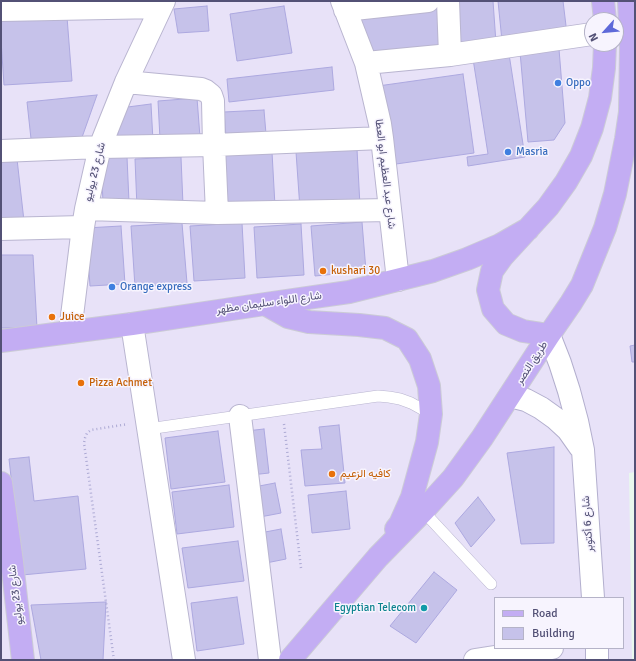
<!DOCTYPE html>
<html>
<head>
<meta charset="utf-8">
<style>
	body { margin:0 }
	#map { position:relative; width:636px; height:661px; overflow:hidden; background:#f2edfb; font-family:Signika,sans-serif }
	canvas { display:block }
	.frame { position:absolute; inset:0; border:2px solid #535176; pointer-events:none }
	.legend { position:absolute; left:494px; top:597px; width:130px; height:52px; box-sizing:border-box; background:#f7f4fe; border:1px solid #b5b3c8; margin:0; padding:5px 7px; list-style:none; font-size:12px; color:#535176 }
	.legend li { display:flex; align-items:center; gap:8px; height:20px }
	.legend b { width:20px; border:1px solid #b5b3c8 }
	.north { position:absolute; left:584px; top:12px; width:40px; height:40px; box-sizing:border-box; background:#f7f4fe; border:1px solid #b5b3c8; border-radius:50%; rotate:243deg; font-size:11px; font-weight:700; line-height:16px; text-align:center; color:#535176 }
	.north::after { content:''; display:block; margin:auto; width:14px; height:18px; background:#5e69d9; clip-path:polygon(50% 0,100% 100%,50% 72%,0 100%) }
</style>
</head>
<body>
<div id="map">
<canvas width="636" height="661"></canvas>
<div class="frame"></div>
<ul class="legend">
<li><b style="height:5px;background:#c3adf3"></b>Road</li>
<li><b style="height:11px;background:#c6c2ea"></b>Building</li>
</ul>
<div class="north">N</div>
</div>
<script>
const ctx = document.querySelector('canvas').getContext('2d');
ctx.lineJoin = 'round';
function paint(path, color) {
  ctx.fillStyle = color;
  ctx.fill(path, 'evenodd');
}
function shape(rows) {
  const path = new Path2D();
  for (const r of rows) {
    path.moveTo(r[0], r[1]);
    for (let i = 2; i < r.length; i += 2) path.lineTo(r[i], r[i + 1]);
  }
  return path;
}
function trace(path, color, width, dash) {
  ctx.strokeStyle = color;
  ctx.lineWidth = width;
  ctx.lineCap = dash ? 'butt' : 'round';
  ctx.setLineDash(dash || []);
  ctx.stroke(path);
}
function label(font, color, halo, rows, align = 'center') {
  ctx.font = font + ' Signika,Vazirmatn,sans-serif';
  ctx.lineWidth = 3;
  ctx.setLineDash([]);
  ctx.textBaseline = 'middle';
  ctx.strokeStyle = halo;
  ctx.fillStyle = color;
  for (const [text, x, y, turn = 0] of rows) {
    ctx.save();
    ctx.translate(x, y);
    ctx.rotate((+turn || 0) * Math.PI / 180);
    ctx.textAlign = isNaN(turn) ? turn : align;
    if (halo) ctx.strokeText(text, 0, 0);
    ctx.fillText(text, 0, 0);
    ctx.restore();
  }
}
paint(shape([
	[1,1,635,1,635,660,1,660],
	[592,20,616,20,616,44,592,44],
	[495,598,623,598,623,648,495,648]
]), '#e8e2f8');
paint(shape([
	[635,472,635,660,632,660,629,473]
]), '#e9f8ee');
const building = shape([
	[456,1,493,1,496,43,459,46,456,1],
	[498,1,563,1,567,34,502,41,498,1],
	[207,6,209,31,178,33,174,9,207,6],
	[284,6,292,53,237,61,230,14,284,6],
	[441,7,447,49,366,60,360,19,441,7],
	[67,17,72,81,4,85,1,40,1,21,67,17],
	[559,49,565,123,554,140,528,142,520,52,559,49],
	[509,54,525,157,468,166,467,157,488,154,473,59,509,54],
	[332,67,334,90,229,102,227,79,332,67],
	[463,74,474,153,389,165,378,86,463,74],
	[97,95,80,143,32,148,27,102,97,95],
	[197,98,200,137,160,139,158,101,197,98],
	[151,104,153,141,117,142,120,108,151,104],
	[264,110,266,134,226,137,224,112,264,110],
	[357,149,360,206,300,209,296,152,357,149],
	[272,152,275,206,225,208,223,155,272,152],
	[101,157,127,157,129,202,103,203,101,157],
	[181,157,183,205,137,208,135,159,181,157],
	[17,159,24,221,1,222,1,161,17,159],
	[362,222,366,271,315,276,311,226,362,222],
	[182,223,187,283,135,287,131,226,182,223],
	[242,223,245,278,194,281,190,226,242,223],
	[301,224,304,275,257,278,254,227,301,224],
	[121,226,125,284,90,286,86,228,121,226],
	[1,255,33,255,37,328,1,328,1,255],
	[635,345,635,362,632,362,630,346,635,345],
	[339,425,345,483,305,486,301,450,322,449,319,427,339,425],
	[264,429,269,473,251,475,246,431,264,429],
	[218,431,225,482,171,489,165,438,218,431],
	[554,447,554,543,521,544,507,453,554,447],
	[29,457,34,501,78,496,86,569,22,575,9,459,29,457],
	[275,483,281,513,260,517,254,487,275,483],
	[229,485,234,527,177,534,172,492,229,485],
	[346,491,350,529,312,533,308,495,346,491],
	[478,497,495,520,471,547,455,523,478,497],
	[281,529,286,559,266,563,260,533,281,529],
	[238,541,244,581,188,588,182,548,238,541],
	[434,572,457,590,416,643,390,626,434,572],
	[237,597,244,644,197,651,191,603,237,597],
	[106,602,103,660,41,660,31,605,106,602]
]);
paint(building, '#c6c2ea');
trace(building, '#ada9e0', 1);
const lane = shape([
	[148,429,378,396,389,397,400,399,411,403,431,414],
	[423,511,491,584]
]);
const street = shape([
	[342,1,366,63,380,124,382,138,398,280],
	[448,1,450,55],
	[1,10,161,7],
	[345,10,428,1],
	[366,63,450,55,592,34],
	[126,82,201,89,206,91,211,95,213,101,214,145,217,213],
	[1,151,100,147,214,145,382,138],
	[86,209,217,213,390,210],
	[1,229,83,227],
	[132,324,184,660],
	[70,332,83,227,86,209,100,147,126,82,164,1],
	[240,416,270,660],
	[475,660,552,648]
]);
const secondary = shape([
	[549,335,560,363,569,391,577,421,583,450,593,598],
	[510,396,526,400,541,408,555,418,568,430,580,447],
	[597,648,597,660]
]);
const primary = shape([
	[603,1,605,20],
	[265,304,288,317,309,322,359,325,385,328,407,339,420,359,429,386,431,414,427,442,412,497,400,524,396,529],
	[549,335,523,331,506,324,493,309,488,290,492,271,502,257,548,207,566,182,581,156,592,128,600,98,604,68,605,44],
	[1,341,132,324,265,304,349,292,433,271,467,259,500,245,528,229],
	[1,483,12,562,23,660],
	[290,660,378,557,423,511,453,478,482,438,549,335,571,303,582,285,605,228,615,194,626,139,630,112,631,48,629,1]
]);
trace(lane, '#b9b5d0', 12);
trace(street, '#b9b5d0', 24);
trace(secondary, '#b3afce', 24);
trace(primary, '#cbcbd6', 24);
trace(shape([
	[284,424,301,568],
	[114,660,84,443,85,438,87,433,91,430,128,424]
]), '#adaad4', 2.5, [1, 3]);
trace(lane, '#fff', 11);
trace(street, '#fff', 22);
trace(secondary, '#fff', 22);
trace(primary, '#c3adf3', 22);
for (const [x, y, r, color] of [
	[558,83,4,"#3f7fe0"],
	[508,152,4,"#3f7fe0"],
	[323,271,4,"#e8710a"],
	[112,287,4,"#3f7fe0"],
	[52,317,4,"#e8710a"],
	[81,383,4,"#e8710a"],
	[332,474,4,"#e8710a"],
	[424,608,4,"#0f9aa8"]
]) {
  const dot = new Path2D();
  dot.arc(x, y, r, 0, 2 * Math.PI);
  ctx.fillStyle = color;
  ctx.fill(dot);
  trace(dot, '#f7f4fe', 1.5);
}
label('11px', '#366cbe', '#f7f4fe', [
	["Oppo",566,83],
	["Masria",516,152],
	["Orange express",120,287]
], 'left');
label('11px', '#535176', '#f7f4fe', [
	["شارع 23 يوليو",95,172,-76],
	["شارع عبد العظيم ابو العطا",385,174,83],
	["شارع اللواء سليمان مظهر",269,303,-8],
	["طريق النصر",532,363,-57],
	["شارع 6 أكتوبر",588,524,-94],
	["شارع 23 يوليو",16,595,-97]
]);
label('11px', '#c56008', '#f7f4fe', [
	["kushari 30",331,271],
	["Juice",60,317],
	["Pizza Achmet",89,383],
	["كافيه الزعيم",340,474]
], 'left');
label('11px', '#0d838f', '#f7f4fe', [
	["Egyptian Telecom",416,608]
], 'right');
</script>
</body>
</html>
